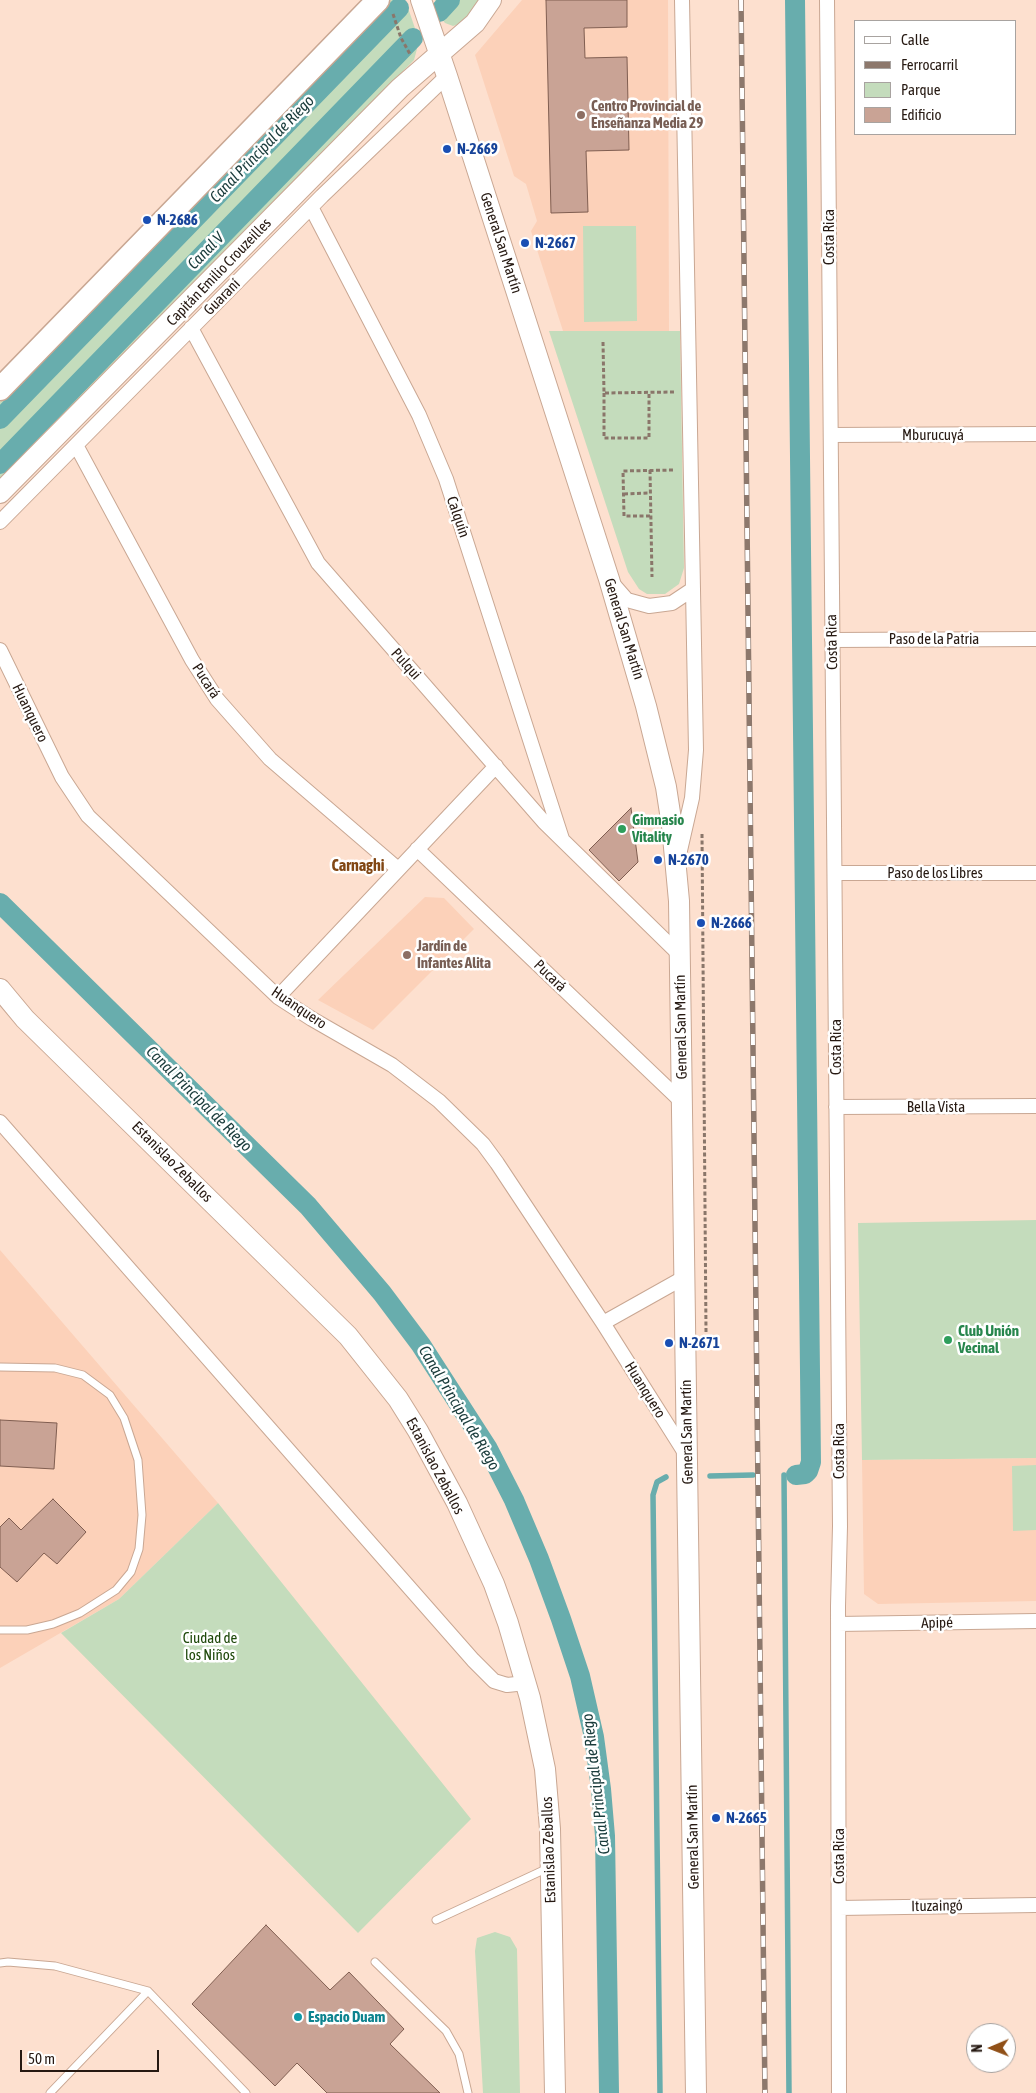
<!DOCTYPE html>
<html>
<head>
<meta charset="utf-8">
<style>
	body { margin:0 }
	#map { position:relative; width:1036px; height:2093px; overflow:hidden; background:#fde0cf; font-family:"Asap Condensed",sans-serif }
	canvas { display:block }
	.legend { position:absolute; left:854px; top:20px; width:162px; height:115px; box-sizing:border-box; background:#fff; border:1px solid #a8a3a0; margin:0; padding:6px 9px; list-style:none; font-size:15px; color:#261912 }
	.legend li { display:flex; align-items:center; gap:10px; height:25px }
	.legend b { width:25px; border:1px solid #a8a3a0 }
	.north { position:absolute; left:966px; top:2023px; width:50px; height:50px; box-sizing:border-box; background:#fff; border:1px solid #a8a3a0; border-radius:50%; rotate:269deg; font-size:14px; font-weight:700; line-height:20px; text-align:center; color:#261912 }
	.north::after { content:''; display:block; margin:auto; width:18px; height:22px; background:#905018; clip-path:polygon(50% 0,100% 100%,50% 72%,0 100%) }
	.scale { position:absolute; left:20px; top:2050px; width:139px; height:22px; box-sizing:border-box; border:2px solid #261912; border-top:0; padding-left:6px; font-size:15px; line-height:18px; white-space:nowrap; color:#261912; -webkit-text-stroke:4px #fff; paint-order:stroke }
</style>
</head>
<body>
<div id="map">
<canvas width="1036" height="2093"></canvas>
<ul class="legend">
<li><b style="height:6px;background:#fff"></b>Calle</li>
<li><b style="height:6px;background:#8d786c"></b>Ferrocarril</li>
<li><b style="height:14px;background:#c4dcbc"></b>Parque</li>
<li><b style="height:14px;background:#c9a395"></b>Edificio</li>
</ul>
<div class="north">N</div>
<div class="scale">50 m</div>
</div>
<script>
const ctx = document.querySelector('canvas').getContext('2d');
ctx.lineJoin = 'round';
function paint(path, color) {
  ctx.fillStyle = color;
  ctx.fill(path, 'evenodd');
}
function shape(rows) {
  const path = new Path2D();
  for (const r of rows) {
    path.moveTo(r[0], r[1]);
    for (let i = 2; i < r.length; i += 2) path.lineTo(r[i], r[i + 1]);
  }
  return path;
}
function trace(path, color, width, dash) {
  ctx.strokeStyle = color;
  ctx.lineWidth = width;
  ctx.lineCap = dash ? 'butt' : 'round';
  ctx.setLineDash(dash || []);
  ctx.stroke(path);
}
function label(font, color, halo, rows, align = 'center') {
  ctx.font = font + ' "Asap Condensed",sans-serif';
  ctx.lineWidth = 5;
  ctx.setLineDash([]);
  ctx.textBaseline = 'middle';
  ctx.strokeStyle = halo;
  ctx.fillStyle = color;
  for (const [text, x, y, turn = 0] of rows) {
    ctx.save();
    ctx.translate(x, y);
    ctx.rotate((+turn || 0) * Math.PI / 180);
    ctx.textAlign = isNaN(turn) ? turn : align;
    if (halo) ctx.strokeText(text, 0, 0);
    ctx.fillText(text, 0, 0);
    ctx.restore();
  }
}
paint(shape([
	[522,0,668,0,669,331,563,331,531,231,537,221,526,184,514,176,475,55],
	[425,897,444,898,474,929,373,1030,318,1000],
	[0,1250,218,1503,119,1599,0,1668],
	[1036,1458,1036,1601,878,1604,864,1594,862,1460]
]), '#fcd1b9');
paint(shape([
	[391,0,403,0,407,5,418,37,417,49,414,60,0,480,0,402],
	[435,0,480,0,474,11,459,24,453,26,445,23,441,18],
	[583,226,636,226,637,321,584,322],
	[549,331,680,331,684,568,679,584,665,594,647,594,639,589,628,572],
	[1036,1220,1036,1458,862,1460,858,1223],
	[1036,1465,1036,1530,1013,1531,1012,1466],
	[218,1503,471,1819,358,1933,61,1633,119,1599],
	[495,1932,510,1937,517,1949,520,2093,483,2093,475,1951,477,1938]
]), '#c4dcbc');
trace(shape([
	[784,1475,789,2093],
	[710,1476,753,1475],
	[660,2093,653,1495,657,1482,666,1477]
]), '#68adad', 5.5);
trace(shape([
	[795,0,811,1462,808,1471,805,1474,796,1475],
	[439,12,450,0],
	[0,419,399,8],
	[0,464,413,38],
	[0,903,308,1206,382,1293,421,1345,488,1449,514,1500,539,1559,561,1619,580,1676,594,1737,601,1789,605,1836,609,2093]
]), '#68adad', 20);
const building = shape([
	[546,0,627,0,627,27,584,28,585,58,627,57,629,150,586,151,588,212,551,213,546,0],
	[631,808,638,862,619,881,589,850,631,808],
	[0,1420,57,1423,54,1469,0,1466,0,1420],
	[53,1499,86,1532,57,1564,44,1553,17,1582,0,1567,0,1527,9,1518,21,1530,53,1499],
	[266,1925,330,1990,349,1972,404,2029,390,2044,440,2093,327,2093,297,2063,275,2086,192,2004,266,1925]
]);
paint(building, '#c9a395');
trace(building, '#805e51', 1);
const lane = shape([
	[0,1367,55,1368,83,1375,110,1395,124,1418,138,1460,142,1515,139,1549,131,1572,116,1590,80,1613,53,1624,27,1630,0,1630],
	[436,1920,548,1868],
	[375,1962,446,2031,459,2054,468,2093],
	[0,1963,8,1962,55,1966,148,1991,246,2093],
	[50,2093,148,1991]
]);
const street = shape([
	[827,0,840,1526,838,1606,839,2093],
	[311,207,419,415,446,479,562,839],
	[191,328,318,563,544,822,680,955],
	[831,435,1036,434],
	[76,445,192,660,217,699,270,759,398,869],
	[0,522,322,196,447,76],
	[613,584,627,600,649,606,672,603,693,589],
	[832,640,1036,639],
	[0,650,62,777,88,816,278,997,312,1019,392,1065,439,1101,483,1144,497,1163,603,1323,687,1456],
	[417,849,683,1103],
	[679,855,692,798,696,750,682,0],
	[835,873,1036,873],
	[278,997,496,766],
	[836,1107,1036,1106],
	[0,1122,473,1660,494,1681,507,1685,526,1683],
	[603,1323,685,1277],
	[838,1624,1036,1621],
	[839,1908,1036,1905]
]);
const secondary = shape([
	[421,0,447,76,609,579,646,706,666,787,672,826,679,901,696,2093],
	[0,493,400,88,475,23,491,0],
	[0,989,25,1019,348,1336,398,1399,418,1431,457,1503,494,1584,508,1623,530,1698,545,1769,550,1829,555,2093]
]);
const primary = shape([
	[0,389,378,0]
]);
trace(lane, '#c9a793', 9);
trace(street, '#c9a793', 16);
trace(secondary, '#c9a793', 22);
trace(primary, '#c9a793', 25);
trace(shape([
	[393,14,401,38,410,54],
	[603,342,604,393,674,392],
	[604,393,604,438,649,438,649,392],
	[650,470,652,577],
	[624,494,650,493],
	[650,516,624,516,623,471,675,470],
	[702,834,706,1332]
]), '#8a766a', 3, [4, 2.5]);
trace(lane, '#fff', 7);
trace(street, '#fff', 14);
trace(secondary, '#fff', 20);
trace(primary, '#fff', 22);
const rail = shape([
	[741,0,765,2093]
]);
trace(rail, '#8d786c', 5.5);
trace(rail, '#fff', 4, [11]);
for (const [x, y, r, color] of [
	[581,115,5,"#8d6e63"],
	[447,149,5,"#1a4fb4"],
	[147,220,5,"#1a4fb4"],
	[525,243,5,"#1a4fb4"],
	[622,829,5,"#2e9e5b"],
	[658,860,5,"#1a4fb4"],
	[701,923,5,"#1a4fb4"],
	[407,955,5,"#8d6e63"],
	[948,1340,5,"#2e9e5b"],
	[669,1343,5,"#1a4fb4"],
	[716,1818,5,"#1a4fb4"],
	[298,2017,5,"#0f9aa8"]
]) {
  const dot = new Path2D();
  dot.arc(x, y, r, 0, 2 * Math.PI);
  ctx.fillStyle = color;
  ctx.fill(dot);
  trace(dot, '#fff', 2);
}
label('bold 15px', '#785e54', '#fff', [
	["Centro Provincial de",591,106],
	["Enseñanza Media 29",591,123],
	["Jardín de",417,946],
	["Infantes Alita",417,963]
], 'left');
label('bold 15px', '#164399', '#fff', [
	["N-2669",457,149],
	["N-2686",157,220],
	["N-2667",535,243],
	["N-2670",668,860],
	["N-2666",711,923],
	["N-2671",679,1343],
	["N-2665",726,1818]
], 'left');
label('15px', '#261912', '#fff', [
	["Costa Rica",829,237,-90],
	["General San Martín",501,243,72],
	["Capitán Emilio Crouzeilles",219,272,-46],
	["Guaraní",222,297,-45],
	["Mburucuyá",933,435],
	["Calquín",458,517,71],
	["General San Martín",624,629,73],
	["Paso de la Patria",934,639],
	["Costa Rica",832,642,-91],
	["Pulqui",406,664,48],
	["Pucará",206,681,57],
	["Huanquero",30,713,64],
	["Paso de los Libres",935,873],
	["Pucará",550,976,44],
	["Huanquero",299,1008,34],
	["General San Martín",681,1027,-91],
	["Costa Rica",836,1047,-90],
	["Bella Vista",936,1107],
	["Estanislao Zeballos",172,1162,45],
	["Huanquero",645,1390,58],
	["General San Martín",687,1432,-91],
	["Costa Rica",839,1451,-90],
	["Estanislao Zeballos",435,1466,62],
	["Apipé",937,1623,-1],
	["General San Martín",693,1837,-91],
	["Estanislao Zeballos",549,1850,-92],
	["Costa Rica",839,1856,-90],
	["Ituzaingó",937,1906,-1]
]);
label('bold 15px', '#27864d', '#fff', [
	["Gimnasio",632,820],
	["Vitality",632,837],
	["Club Unión",958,1331],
	["Vecinal",958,1348]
], 'left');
label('15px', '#1f490b', '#fff', [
	["Ciudad de",210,1638],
	["los Niños",210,1655]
]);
label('bold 15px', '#0d838f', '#fff', [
	["Espacio Duam",308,2017]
], 'left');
label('italic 16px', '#193b3b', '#fff', [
	["Canal Principal de Riego",262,149,-46],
	["Canal V",206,251,-46],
	["Canal Principal de Riego",199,1099,45],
	["Canal Principal de Riego",459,1408,59],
	["Canal Principal de Riego",596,1784,-97]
]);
label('bold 16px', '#814714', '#fff', [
	["Carnaghi",358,866]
]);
</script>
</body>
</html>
